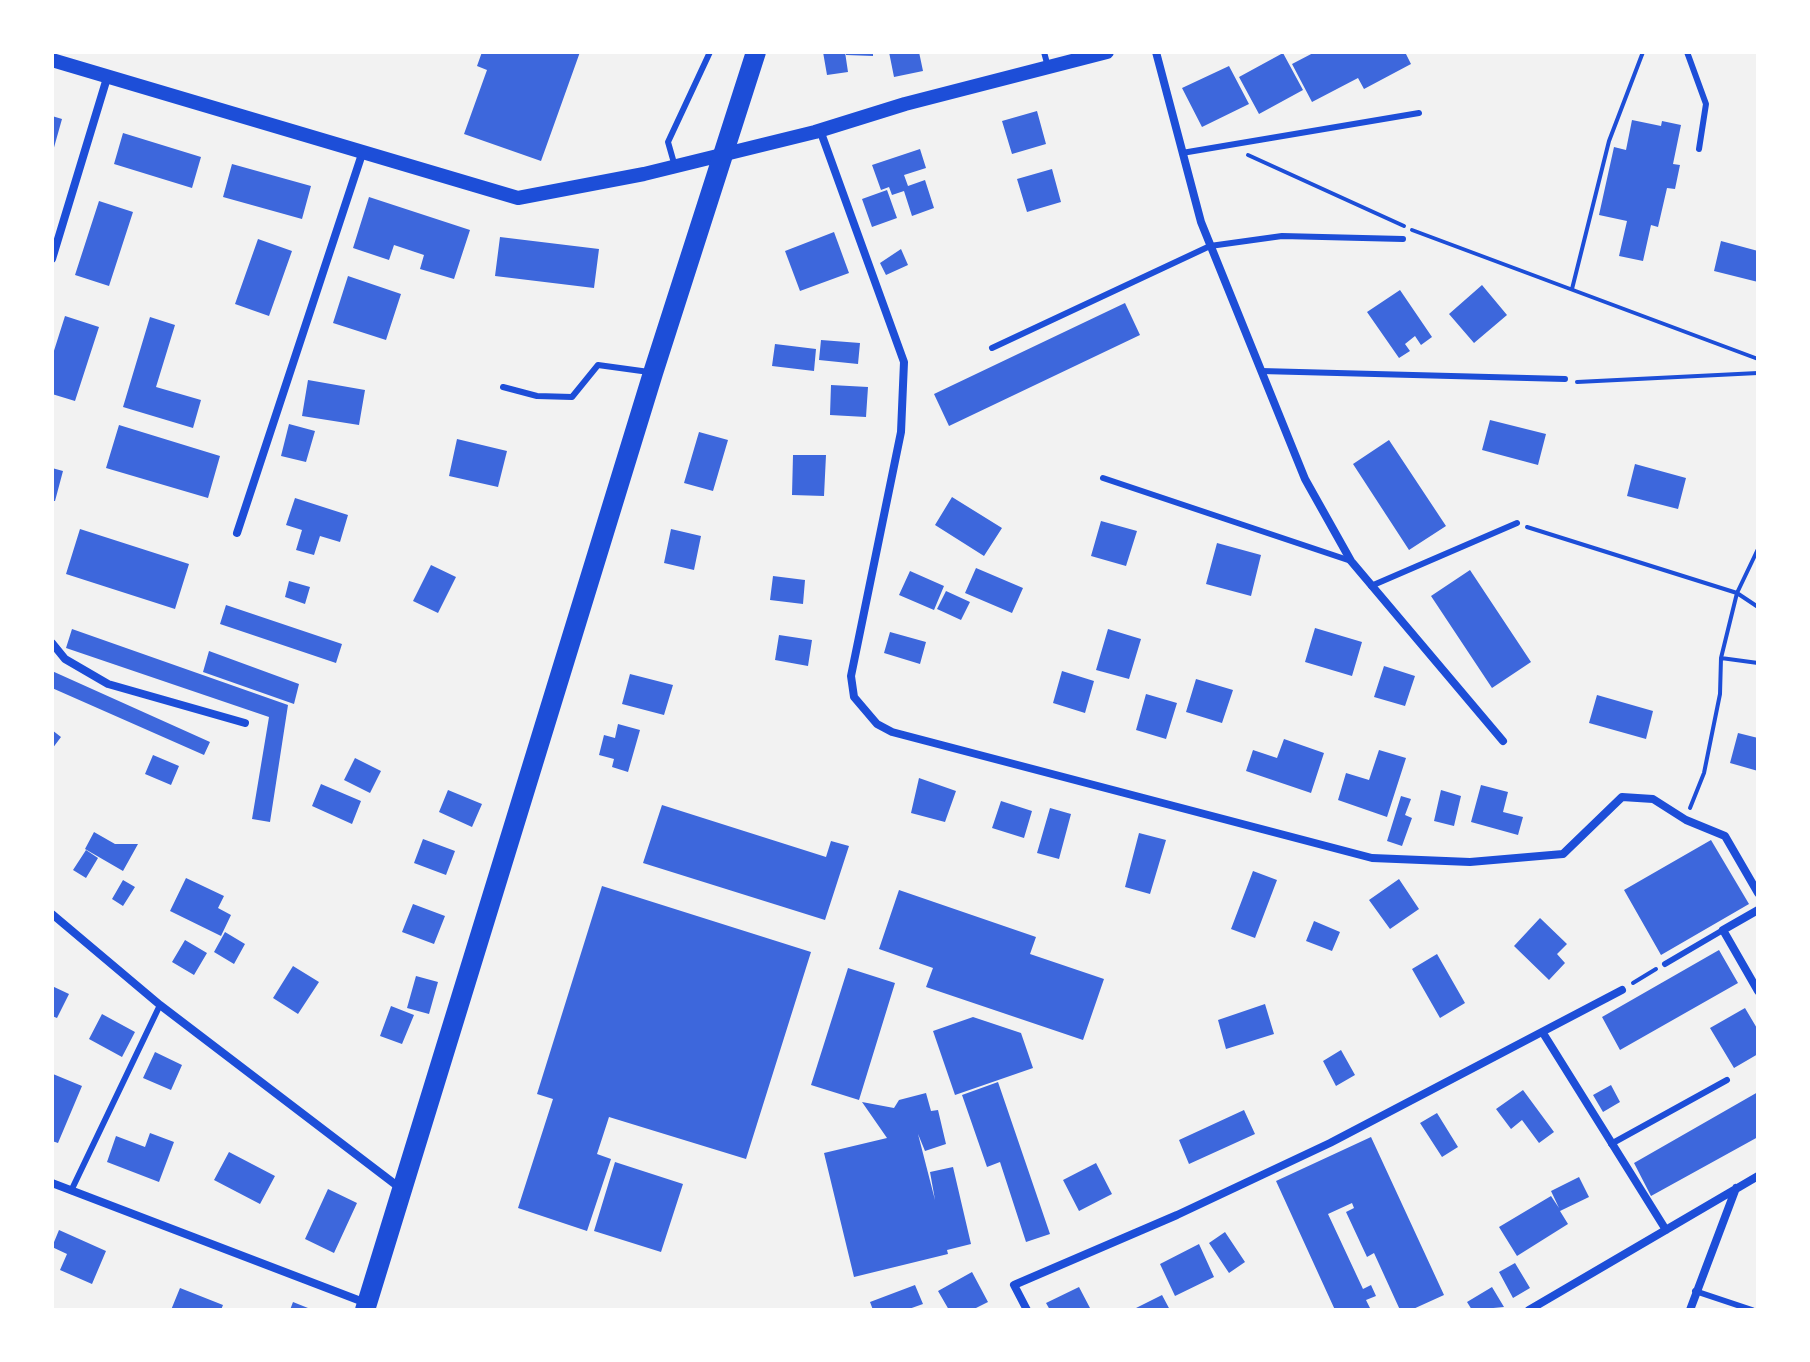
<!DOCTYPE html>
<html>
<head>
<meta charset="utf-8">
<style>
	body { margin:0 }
	#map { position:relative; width:1810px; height:1362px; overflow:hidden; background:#f2f2f2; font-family:Barlow,sans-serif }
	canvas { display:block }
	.frame { position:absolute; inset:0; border:54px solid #fff; pointer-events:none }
</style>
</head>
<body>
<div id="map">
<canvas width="1810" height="1362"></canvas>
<div class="frame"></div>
</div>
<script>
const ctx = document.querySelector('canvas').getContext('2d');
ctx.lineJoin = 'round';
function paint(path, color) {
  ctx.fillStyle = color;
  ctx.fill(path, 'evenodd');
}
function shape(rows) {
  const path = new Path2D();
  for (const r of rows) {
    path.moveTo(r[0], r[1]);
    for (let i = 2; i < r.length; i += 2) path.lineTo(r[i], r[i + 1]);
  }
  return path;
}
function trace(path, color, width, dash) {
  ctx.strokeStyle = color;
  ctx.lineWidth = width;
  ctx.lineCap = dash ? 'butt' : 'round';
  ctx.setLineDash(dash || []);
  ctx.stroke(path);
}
paint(shape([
	[482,52,580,52,541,161,464,134,487,70,477,66],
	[823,52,845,52,848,72,827,75],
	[846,52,873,52,873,56,846,55],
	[889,52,919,52,923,71,894,77],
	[1315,52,1405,52,1411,64,1364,89,1358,78,1312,102,1292,64],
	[1283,53,1303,90,1259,114,1239,77],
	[1229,66,1249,104,1202,127,1182,88],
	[1037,111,1046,144,1012,154,1002,121],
	[52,116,62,119,53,151,52,151],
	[1632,120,1661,126,1662,121,1681,125,1673,164,1680,165,1675,189,1667,188,1658,227,1651,225,1643,261,1619,256,1627,221,1599,215,1614,147,1626,150],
	[123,133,201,157,192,188,114,164],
	[920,149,926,168,904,175,908,186,925,180,934,208,912,216,904,191,892,195,889,187,881,190,872,165],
	[232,164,311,186,302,219,223,197],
	[1052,169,1061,202,1027,212,1017,179],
	[887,190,897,218,872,227,862,199],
	[369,197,470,230,454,279,420,269,424,255,394,245,389,260,353,248],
	[99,201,133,212,109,286,75,275],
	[834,232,849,273,800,291,785,251],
	[500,237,599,249,594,288,495,276],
	[258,239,292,251,269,316,235,304],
	[1721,241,1758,251,1758,282,1714,271],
	[901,249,908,265,886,275,880,263],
	[348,276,401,294,386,340,333,323],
	[1482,285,1507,315,1474,343,1449,314],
	[1400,290,1432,337,1421,345,1415,336,1405,344,1410,351,1399,358,1367,312],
	[1125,303,1140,335,949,426,934,394],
	[65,316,99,327,75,401,52,394,52,357],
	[150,317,175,325,156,387,201,400,193,428,123,407],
	[821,340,860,343,858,364,819,360],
	[775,344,816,349,814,371,772,366],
	[308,380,365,390,359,425,302,416],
	[831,385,868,387,866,417,830,415],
	[1490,420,1546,434,1538,465,1482,450],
	[289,424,315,431,306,462,281,456],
	[119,425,220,456,208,498,106,468],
	[699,432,728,440,713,491,684,483],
	[457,439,507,451,498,487,449,476],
	[1389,440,1446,526,1409,550,1353,464],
	[793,455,826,455,824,496,792,495],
	[1635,464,1686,478,1678,509,1627,496],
	[52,468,63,471,55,501,52,501],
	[952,497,1002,528,984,556,935,525],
	[295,498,348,515,340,542,320,536,314,555,296,550,302,530,286,525],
	[1101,521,1137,531,1126,566,1091,556],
	[80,529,189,564,175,609,66,574],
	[671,529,701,536,694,570,664,563],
	[1217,543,1261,555,1251,596,1206,584],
	[431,565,456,577,438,613,413,601],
	[976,568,1023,588,1012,613,965,593],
	[1470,570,1531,662,1492,688,1431,596],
	[910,571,944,586,934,610,899,595],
	[773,576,805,580,803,604,770,600],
	[289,581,310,587,305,604,285,597],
	[946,591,970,602,961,620,937,609],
	[226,605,342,644,336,663,220,624],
	[1315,628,1362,642,1352,676,1305,662],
	[72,629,288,705,270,822,252,819,269,717,66,648],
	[1108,629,1141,639,1129,679,1096,670],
	[890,632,926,642,920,664,884,653],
	[779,635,812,640,808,666,775,660],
	[209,651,299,684,294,704,203,672],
	[1384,666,1415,676,1405,706,1374,697],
	[52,671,210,742,204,755,52,688],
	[1062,671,1094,681,1085,713,1053,703],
	[630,674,673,685,664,715,622,704],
	[1196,679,1233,690,1222,723,1186,712],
	[1146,694,1177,703,1166,739,1136,730],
	[1597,695,1653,711,1646,739,1589,723],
	[618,724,640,730,628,772,612,767,614,759,599,755,604,735,615,738],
	[52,730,61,737,52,749],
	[1738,733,1758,738,1758,771,1730,763],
	[1284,739,1324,753,1311,793,1246,771,1253,750,1277,758],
	[1379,750,1406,758,1387,817,1338,800,1346,773,1369,780],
	[153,755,179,766,171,785,145,774],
	[355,758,381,771,370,793,344,780],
	[919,778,956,791,945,822,911,813],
	[321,784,361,801,352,824,312,806],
	[1481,785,1508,792,1503,812,1523,817,1518,835,1471,822],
	[448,790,482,804,472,827,439,812],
	[1441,790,1461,796,1454,826,1434,821],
	[1401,796,1411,799,1405,815,1412,818,1402,846,1387,841],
	[1001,801,1032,811,1024,838,992,828],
	[662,805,826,857,831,841,849,846,825,920,643,863],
	[1050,808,1071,814,1059,859,1037,853],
	[94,832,115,844,138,844,123,871,85,849],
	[1139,833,1166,840,1150,894,1125,887],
	[423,839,455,851,446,875,414,863],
	[1711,840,1749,904,1661,955,1624,890],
	[86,850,98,858,86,878,73,870],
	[1253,871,1277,880,1255,938,1231,929],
	[186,878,224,896,218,908,231,915,221,936,170,911],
	[1399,879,1419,909,1390,929,1369,900],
	[123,880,135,887,123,906,112,899],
	[602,886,811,952,746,1159,609,1117,597,1154,611,1159,587,1231,518,1208,553,1099,537,1094],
	[899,890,1036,937,1030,954,1104,979,1083,1040,926,987,933,968,879,949],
	[413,904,445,916,434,944,402,932],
	[1540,918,1567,944,1557,954,1565,963,1549,980,1514,946],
	[1314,921,1340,932,1332,951,1306,941],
	[225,932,245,944,234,964,214,952],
	[185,940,207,953,194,975,172,962],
	[1719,950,1738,983,1620,1050,1602,1017],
	[1437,954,1465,1003,1440,1018,1412,969],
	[293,966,319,982,298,1014,273,998],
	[848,968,895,983,859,1100,811,1085],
	[416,976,438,982,429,1014,407,1008],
	[52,986,69,994,57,1018,52,1016],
	[1265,1004,1274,1034,1226,1049,1218,1020],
	[391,1006,414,1015,402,1044,380,1036],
	[1745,1008,1758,1030,1758,1054,1734,1068,1710,1028],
	[102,1014,135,1032,122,1057,89,1039],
	[973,1017,1021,1033,1033,1068,955,1095,933,1031],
	[1341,1050,1355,1075,1336,1086,1323,1061],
	[155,1052,182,1065,171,1090,143,1078],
	[53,1074,82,1086,58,1143,52,1141],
	[998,1082,1050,1234,1026,1242,1000,1162,987,1167,962,1095],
	[1611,1085,1620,1102,1603,1112,1593,1095],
	[1523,1090,1554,1132,1539,1143,1522,1120,1511,1129,1496,1109],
	[1758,1092,1758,1137,1651,1196,1634,1163],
	[926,1093,931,1111,938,1110,946,1144,925,1151,918,1134,935,1200,930,1172,953,1167,971,1244,947,1250,948,1254,854,1277,824,1153,887,1138,862,1102,894,1108,899,1100],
	[1244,1110,1255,1134,1189,1164,1179,1140],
	[1437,1113,1458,1147,1442,1157,1420,1123],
	[150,1133,174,1142,159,1182,107,1162,116,1136,145,1147],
	[1371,1137,1444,1295,1411,1310,1400,1310,1374,1253,1367,1257,1346,1212,1354,1208,1352,1203,1328,1214,1363,1289,1371,1285,1376,1296,1366,1300,1371,1310,1335,1310,1276,1181],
	[229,1152,275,1176,260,1204,214,1180],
	[615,1162,683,1184,661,1252,594,1231],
	[1096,1163,1112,1194,1079,1211,1063,1180],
	[1579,1177,1589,1197,1560,1211,1568,1224,1517,1256,1499,1227,1551,1196,1559,1208,1551,1191],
	[328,1189,357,1203,334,1253,305,1239],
	[59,1230,106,1251,92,1284,60,1270,67,1254,52,1247],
	[1225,1232,1245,1262,1229,1273,1209,1243],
	[1199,1244,1214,1277,1175,1296,1160,1264],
	[1515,1263,1530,1288,1513,1298,1499,1272],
	[972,1272,988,1302,972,1310,949,1310,938,1291],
	[915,1285,923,1304,906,1310,873,1310,870,1302],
	[1079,1287,1090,1308,1050,1310,1046,1303],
	[1492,1287,1504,1307,1472,1310,1467,1302],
	[180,1288,223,1305,221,1310,171,1310],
	[1162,1295,1170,1310,1132,1310],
	[293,1302,313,1310,290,1310]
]), '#3d67dc');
trace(shape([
	[1248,155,1404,226],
	[1412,230,1758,359],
	[1572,289,1609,141,1643,52],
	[1577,382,1758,373],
	[1527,527,1737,593,1758,607],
	[1721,658,1758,663],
	[1690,808,1704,773,1720,694,1721,658,1737,593,1758,549],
	[1633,983,1656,969]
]), '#1d4ed8', 4);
trace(shape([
	[1044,52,1048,67],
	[1687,52,1706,104,1699,149],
	[1182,153,1419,113],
	[674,163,668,142,710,52],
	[992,348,1210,246,1282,236,1403,239],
	[1261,371,1565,379],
	[503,387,537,396,572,397,598,365,649,372],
	[1103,478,1351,561],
	[1371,586,1517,523],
	[1665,964,1723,930],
	[1611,1144,1727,1080],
	[71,1191,160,1005],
	[1695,1291,1752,1310]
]), '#1d4ed8', 6);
trace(shape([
	[1156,52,1201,222,1305,479,1351,561,1503,741],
	[820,130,904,362,901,432,851,676,854,697,877,724,892,732,1372,858,1470,862,1563,854,1622,797,1653,799,1686,820,1725,836,1758,893],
	[52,259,107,78],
	[237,533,363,151],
	[52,643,65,659,108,684,245,723],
	[1758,910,1723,930,1758,991],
	[52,914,160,1005,400,1188],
	[1543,1033,1666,1230],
	[52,1183,366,1303],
	[1027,1310,1014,1285,1177,1215,1330,1143,1622,990],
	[1529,1310,1758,1176],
	[1690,1310,1736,1188]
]), '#1d4ed8', 8);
trace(shape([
	[52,60,518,198,644,174,815,132,905,104,1107,52]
]), '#1d4ed8', 14);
trace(shape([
	[365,1310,653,373,756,52]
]), '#1d4ed8', 20);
</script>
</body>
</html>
